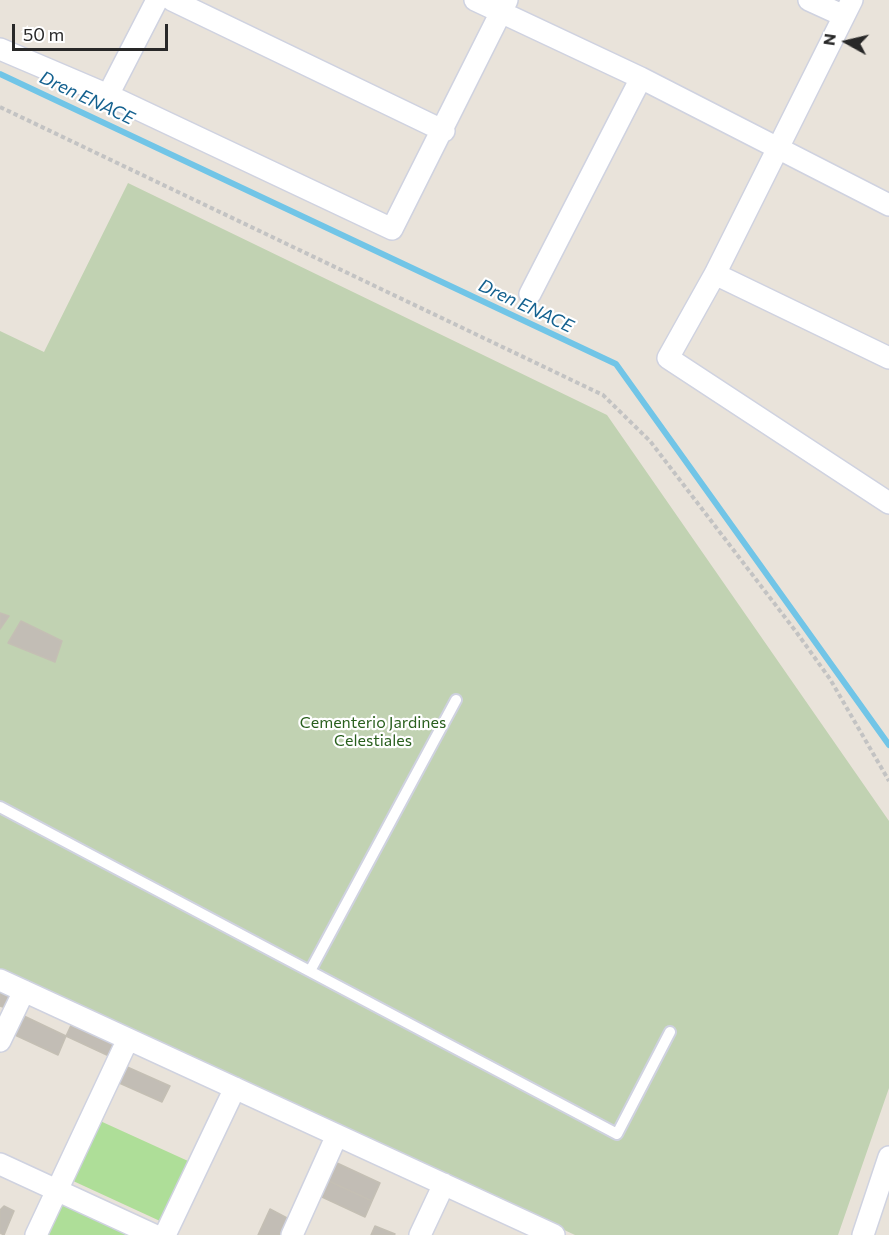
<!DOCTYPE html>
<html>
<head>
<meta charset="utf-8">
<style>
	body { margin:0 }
	#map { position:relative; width:889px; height:1235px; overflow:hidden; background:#e9e3da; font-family:Commissioner,sans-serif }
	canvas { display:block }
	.north { position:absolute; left:817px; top:12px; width:60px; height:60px; -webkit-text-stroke:4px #fff; paint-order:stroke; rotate:278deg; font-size:16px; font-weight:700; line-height:24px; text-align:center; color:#282828 }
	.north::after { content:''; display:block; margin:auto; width:21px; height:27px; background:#282828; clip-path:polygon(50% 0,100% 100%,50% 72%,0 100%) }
	.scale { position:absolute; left:12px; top:24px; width:156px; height:27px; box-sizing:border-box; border:3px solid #282828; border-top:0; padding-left:8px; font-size:18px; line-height:21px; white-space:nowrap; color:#282828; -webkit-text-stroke:4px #fff; paint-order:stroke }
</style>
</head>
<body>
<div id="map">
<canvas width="889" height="1235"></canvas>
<div class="north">N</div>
<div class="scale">50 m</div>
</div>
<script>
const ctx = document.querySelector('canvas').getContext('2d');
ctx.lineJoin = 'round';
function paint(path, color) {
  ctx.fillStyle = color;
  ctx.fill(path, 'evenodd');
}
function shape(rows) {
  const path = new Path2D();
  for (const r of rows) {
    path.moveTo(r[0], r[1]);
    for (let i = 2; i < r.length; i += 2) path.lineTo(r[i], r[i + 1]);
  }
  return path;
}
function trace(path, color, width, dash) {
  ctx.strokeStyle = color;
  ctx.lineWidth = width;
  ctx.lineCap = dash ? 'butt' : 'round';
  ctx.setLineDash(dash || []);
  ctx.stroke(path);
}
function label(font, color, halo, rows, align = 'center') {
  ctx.font = font + ' Commissioner,sans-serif';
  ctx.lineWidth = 4.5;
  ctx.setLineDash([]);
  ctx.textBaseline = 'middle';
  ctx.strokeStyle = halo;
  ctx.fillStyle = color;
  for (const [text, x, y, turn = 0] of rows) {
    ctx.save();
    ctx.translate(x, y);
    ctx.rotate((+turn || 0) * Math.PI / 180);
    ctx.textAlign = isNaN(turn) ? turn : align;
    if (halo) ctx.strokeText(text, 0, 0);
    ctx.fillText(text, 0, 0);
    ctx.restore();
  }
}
paint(shape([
	[98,1120,188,1161,160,1221,71,1180],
	[59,1203,129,1235,44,1235]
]), '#aede98');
paint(shape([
	[128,183,607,415,889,821,889,1088,838,1235,575,1235,0,969,0,331,44,352]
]), '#c1d2b2');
trace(shape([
	[0,74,616,364,889,745]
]), '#71c5e7', 6);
const building = shape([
	[0,613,9,616,0,629,0,613],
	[21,621,62,641,55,662,8,643,21,621],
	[0,986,11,991,3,1007,0,1006,0,986],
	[24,1016,66,1036,58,1055,15,1035,24,1016],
	[74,1019,117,1039,109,1056,66,1036,74,1019],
	[125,1066,170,1086,162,1102,117,1082,125,1066],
	[337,1163,380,1183,372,1201,329,1181,337,1163],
	[329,1181,372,1201,365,1217,322,1197,329,1181],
	[4,1206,14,1211,4,1235,0,1233,0,1210,4,1206],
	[270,1209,287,1218,279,1235,258,1235,270,1209],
	[375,1226,395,1234,394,1235,371,1235,375,1226]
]);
paint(building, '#c2bdb5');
trace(building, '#c4bfb4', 1.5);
const lane = shape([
	[0,807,617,1134,670,1032],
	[310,971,456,700]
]);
const street = shape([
	[172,0,444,131],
	[475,0,641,78,889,205],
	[809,0,844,16],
	[852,0,715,274,668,358,889,503],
	[0,49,108,95,392,229,507,0],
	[108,95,157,0],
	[715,274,889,358],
	[530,294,641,78],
	[0,980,554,1235],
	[0,1041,24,991],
	[0,1164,154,1235],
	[36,1235,128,1039],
	[165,1235,235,1088],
	[292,1235,337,1135],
	[420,1235,444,1184],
	[863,1235,889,1157]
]);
trace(lane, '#cfd2e0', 14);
trace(street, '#cfd2e0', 24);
trace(shape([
	[0,107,603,395,650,441,797,633,830,679,889,781]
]), '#c3c3c3', 4, [4.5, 3]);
trace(lane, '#fff', 10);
trace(street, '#fff', 21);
label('16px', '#295f1d', '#fff', [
	["Cementerio Jardines",373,723],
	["Celestiales",373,741]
]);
label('italic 18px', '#14618f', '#fff', [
	["Dren ENACE",87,98,25],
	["Dren ENACE",526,306,25]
]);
</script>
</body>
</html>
